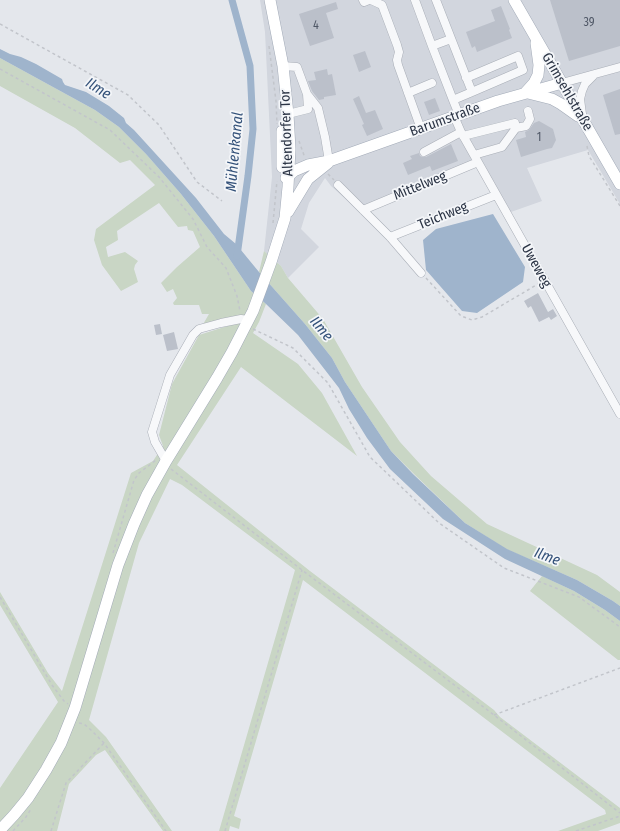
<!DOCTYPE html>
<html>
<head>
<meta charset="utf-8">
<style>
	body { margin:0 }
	canvas { display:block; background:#e4e7ec }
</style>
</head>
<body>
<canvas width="620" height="831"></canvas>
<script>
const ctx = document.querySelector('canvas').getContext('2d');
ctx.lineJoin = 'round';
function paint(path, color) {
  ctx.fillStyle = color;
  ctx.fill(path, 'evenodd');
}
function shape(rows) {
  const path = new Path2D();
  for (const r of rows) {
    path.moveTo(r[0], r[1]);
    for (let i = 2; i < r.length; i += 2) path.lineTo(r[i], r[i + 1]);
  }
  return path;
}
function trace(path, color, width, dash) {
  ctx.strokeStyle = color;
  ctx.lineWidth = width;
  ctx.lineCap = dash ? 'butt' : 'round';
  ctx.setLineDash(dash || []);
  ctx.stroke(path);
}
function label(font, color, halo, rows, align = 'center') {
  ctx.font = font + ' "Fira Sans Condensed",sans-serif';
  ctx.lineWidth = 3.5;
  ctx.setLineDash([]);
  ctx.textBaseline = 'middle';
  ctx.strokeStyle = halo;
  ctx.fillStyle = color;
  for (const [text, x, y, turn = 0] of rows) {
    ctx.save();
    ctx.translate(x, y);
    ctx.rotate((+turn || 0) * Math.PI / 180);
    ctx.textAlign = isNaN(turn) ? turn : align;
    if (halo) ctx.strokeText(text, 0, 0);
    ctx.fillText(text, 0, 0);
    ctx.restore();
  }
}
paint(shape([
	[260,0,620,0,620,204,588,150,527,168,542,201,511,212,482,163,358,210,331,186,325,178,309,203,301,229,319,247,288,278,281,266,264,251,272,177,265,32]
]), '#d2d6de');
paint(shape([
	[0,58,95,110,119,127,146,154,181,194,214,236,251,291,266,304,259,322,253,333,298,364,322,393,357,456,241,367,177,465,310,571,494,710,500,717,620,808,620,823,598,831,558,831,606,814,605,810,303,580,234,816,241,819,239,829,230,826,229,831,219,831,295,570,182,485,170,479,139,543,89,720,106,737,172,831,163,831,105,750,96,755,69,784,57,831,0,831,0,788,58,702,0,605,0,592,48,673,62,691,131,473,153,461,163,446,159,435,172,384,199,335,237,323,242,315,202,326,209,314,202,314,199,305,174,305,173,303,177,298,173,289,167,292,161,283,177,267,200,247,193,231,188,230,187,226,178,227,159,203,117,231,118,240,106,247,108,257,125,252,138,261,135,265,134,269,138,282,121,291,102,265,94,240,96,229,155,185,130,160,120,163,75,128,0,86],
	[264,251,281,266,288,278,323,319,362,387,400,442,431,476,487,524,597,575,620,592,620,606,613,601,577,580,506,549,465,523,415,475,391,451,345,382,332,358,305,324,259,272],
	[542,576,574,591,605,610,620,621,620,660,618,660,530,591]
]), '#c9d6c5');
paint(shape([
	[0,49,10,54,21,57,36,64,62,79,63,82,65,85,86,92,109,106,124,118,126,123,134,130,196,198,224,234,236,244,259,272,305,324,332,358,345,382,391,451,413,474,465,523,507,549,577,580,613,601,620,606,620,621,605,610,574,591,505,559,443,519,390,469,367,438,349,409,339,388,298,335,266,304,251,291,214,236,181,194,146,154,119,127,95,110,0,58],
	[493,214,525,267,523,282,477,313,462,311,426,270,423,240,436,229]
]), '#9fb4cc');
trace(shape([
	[232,0,250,66,253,129,248,176,237,256]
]), '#9fb4cc', 7);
paint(shape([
	[550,0,620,0,620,46,569,61],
	[336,2,338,9,326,13,334,38,310,46,299,14],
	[501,6,510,29,509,30,512,38,477,52,475,46,472,48,466,32,495,21,491,10],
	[365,51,371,67,359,72,353,55],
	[327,69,328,75,332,74,336,95,324,97,324,99,319,100,312,91,308,81,316,80,314,72],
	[620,89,620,134,615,135,603,95],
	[359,96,366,113,375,110,383,129,367,136,362,125,364,124,353,99],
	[435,98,440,111,429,115,424,102],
	[539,121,553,129,556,140,552,148,547,149,521,157,516,140,526,137,525,132,529,130,534,123],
	[451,144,458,161,432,171,430,166,408,175,403,163,412,159,410,156,419,153,420,156,423,157,426,157],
	[538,293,548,312,553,309,557,316,551,320,549,317,539,322,531,306,528,308,524,301],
	[160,324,162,334,156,335,154,325],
	[174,332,178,349,167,351,163,335]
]), '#bbc0ca');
const minor = shape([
	[363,0,364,2,369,0],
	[371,0,382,5,397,45,399,52,397,60,398,65,421,129],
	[415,0,432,46,453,100],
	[436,0,472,92,453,100,459,115],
	[432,46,451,39],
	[283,66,297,67,307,94,308,109,288,114],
	[466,78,518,56,523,70,472,92],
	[562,83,620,67],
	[408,93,432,83],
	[307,94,318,108,325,137,329,161],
	[582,114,580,99,582,91,585,84,593,76],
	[454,116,461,132,620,414],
	[516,128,526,126,530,119,528,111],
	[463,136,515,123,516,128,502,147,474,155],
	[424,152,461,132],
	[338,185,390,237,421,273],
	[363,210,478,162],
	[390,237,496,195],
	[166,461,155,442,152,432,170,375,193,335,199,329,221,323,241,319,248,320]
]);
const major = shape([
	[514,0,620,184],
	[525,93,534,83,538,75,539,65,536,43],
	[528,93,552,99,561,104,578,116],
	[282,131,282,167],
	[286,178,294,171,308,165,329,161,498,101,562,83],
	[288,212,308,179,328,163],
	[0,830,14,815,28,798,46,770,61,743,75,708,118,565,134,524,147,495,166,461,217,378,232,352,253,311,271,262,285,218,288,187,290,149,288,114,283,66,270,0]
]);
trace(minor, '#a9aeb7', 9);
trace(major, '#a3abb8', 12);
trace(shape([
	[0,24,128,95,159,125,197,182,222,201],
	[269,46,276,101,277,124],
	[0,69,110,130,159,177,193,219,207,247,226,268,237,296,240,311],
	[299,141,305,158],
	[587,146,589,156,620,206],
	[328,174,334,180],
	[273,223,277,181],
	[426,278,461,316,472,320,482,317,538,284],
	[253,329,293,348,328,383,370,457,439,523,504,568,579,597,620,627],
	[171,469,302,570,494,715,620,813],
	[113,553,134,480,139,473,156,460],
	[0,597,52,685,64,701,68,704],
	[494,715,620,668],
	[79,723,84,724,91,730,104,743,166,831],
	[13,831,26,817,31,809],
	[51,831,66,783,104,743],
	[225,831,302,570],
	[576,831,620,816]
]), '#c2c5cb', 1.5, [3, 3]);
trace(minor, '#f7f8fa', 8);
trace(major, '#fff', 11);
label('12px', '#4f5766', null, [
	["39",589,23],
	["4",316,26],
	["1",539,138]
]);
label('14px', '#2b3445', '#f4f6f9', [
	["Grimsehlstraße",567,92,60],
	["Barumstraße",445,120,-20],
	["Altendorfer Tor",287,133,-92],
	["Mittelweg",420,186,-22],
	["Teichweg",443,216,-22],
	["Uweweg",536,266,61]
]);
label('italic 15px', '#34527a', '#f4f6f9', [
	["Ilme",98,89,32],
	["Mühlenkanal",235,152,-85],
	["Ilme",321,329,50],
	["Ilme",547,557,21]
]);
</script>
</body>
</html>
